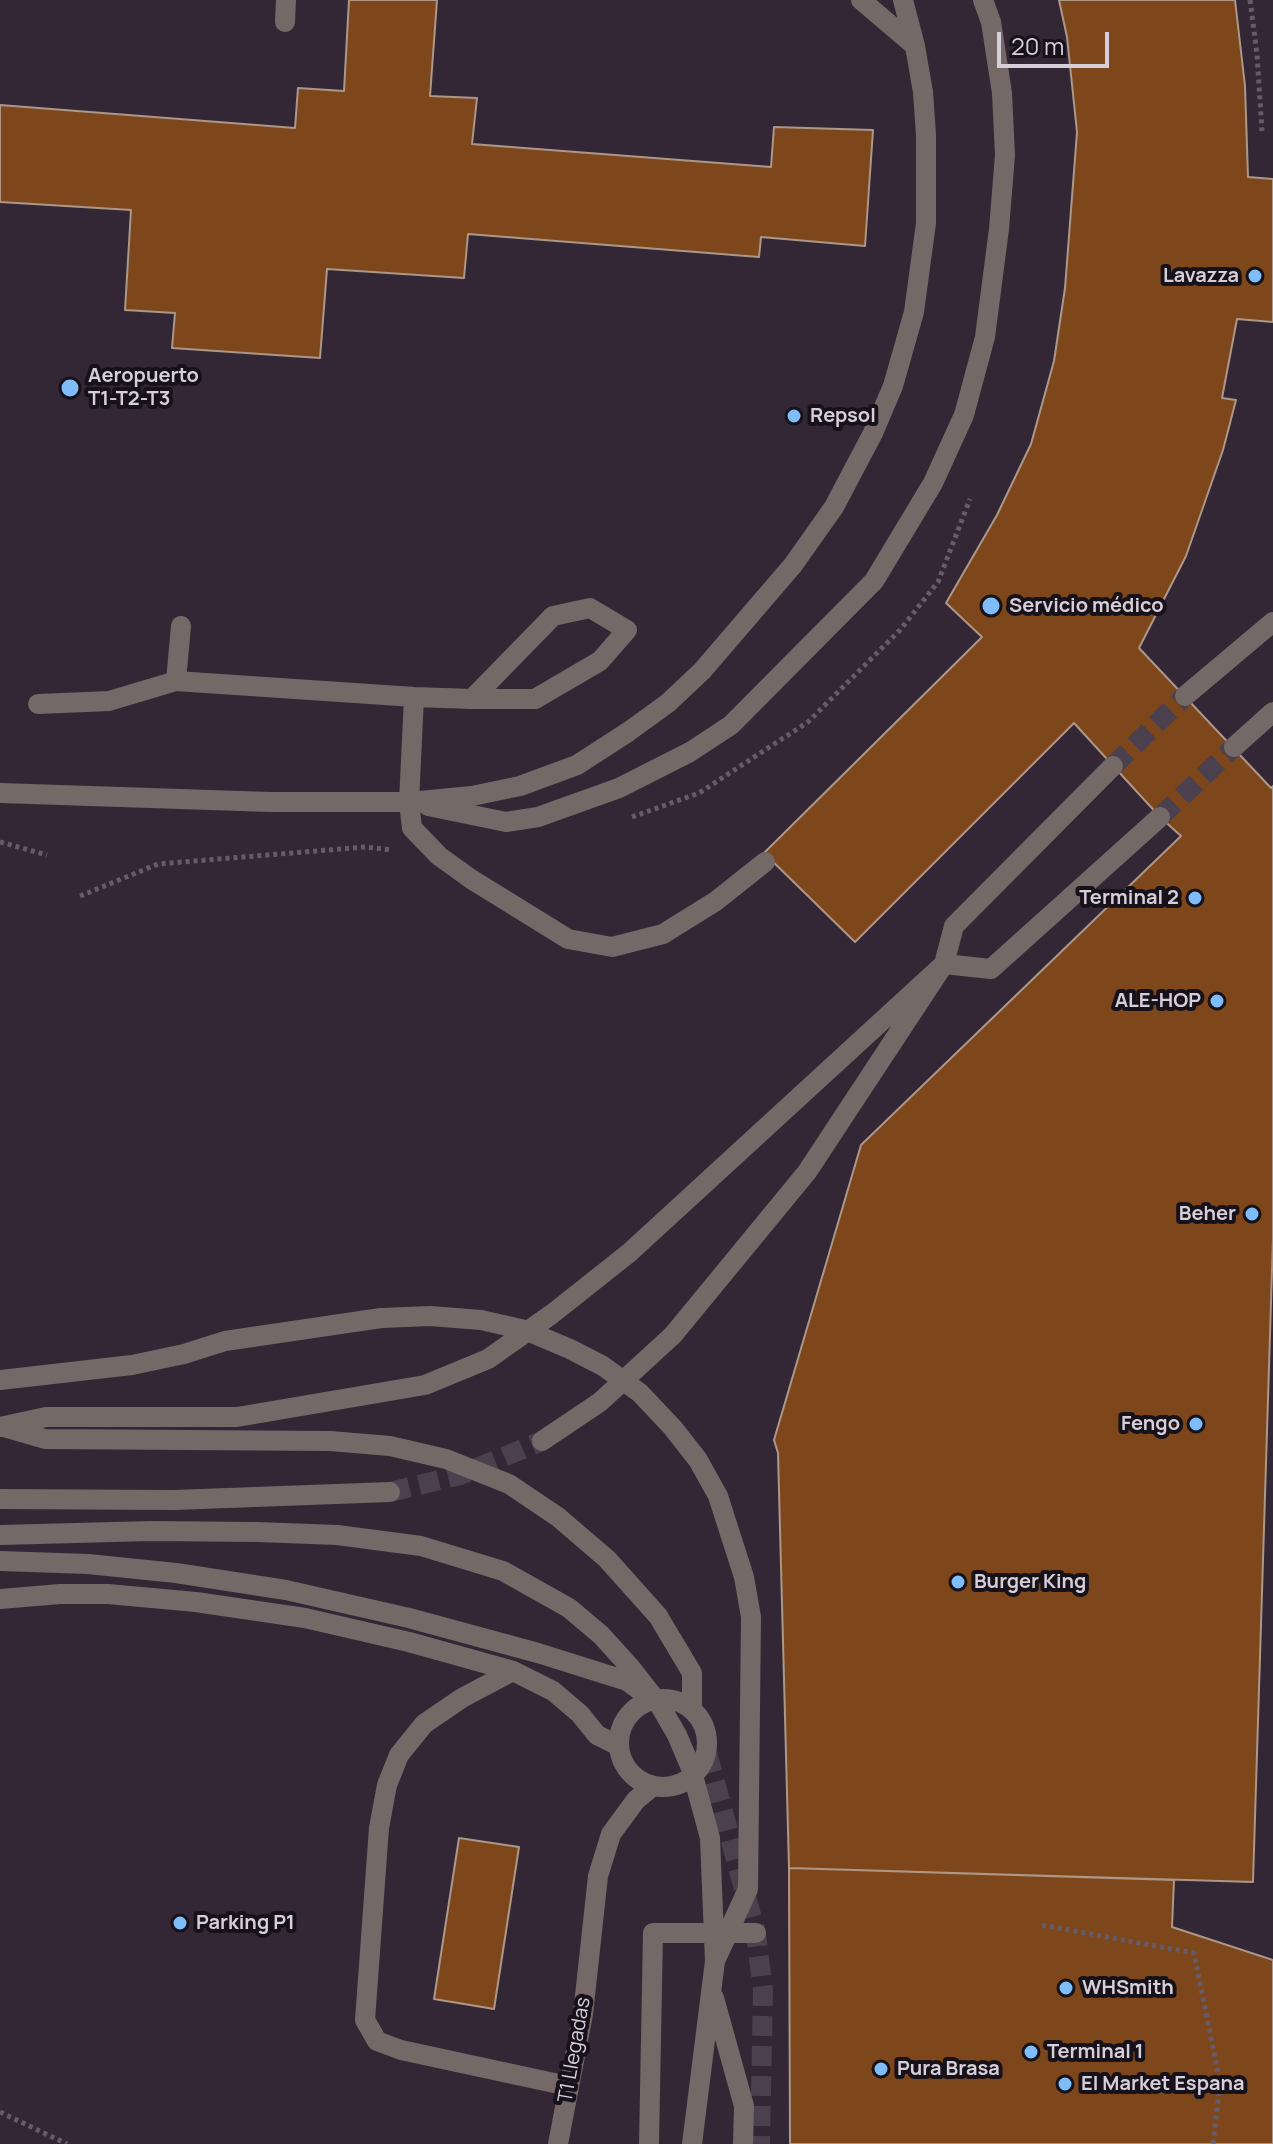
<!DOCTYPE html>
<html>
<head>
<meta charset="utf-8">
<style>
	body { margin:0 }
	#map { position:relative; width:1273px; height:2144px; overflow:hidden; background:#332736; font-family:Manrope,sans-serif }
	canvas { display:block }
	.scale { position:absolute; left:997px; top:32px; width:112px; height:36px; box-sizing:border-box; border:4px solid #d6ced8; border-top:0; padding-left:10px; font-size:24px; line-height:28px; white-space:nowrap; color:#d6ced8; -webkit-text-stroke:6px #171219; paint-order:stroke }
</style>
</head>
<body>
<div id="map">
<canvas width="1273" height="2144"></canvas>
<div class="scale">20 m</div>
</div>
<script>
const ctx = document.querySelector('canvas').getContext('2d');
ctx.lineJoin = 'round';
function paint(path, color) {
  ctx.fillStyle = color;
  ctx.fill(path, 'evenodd');
}
function shape(rows) {
  const path = new Path2D();
  for (const r of rows) {
    if (r.length === 3) {
      path.moveTo(r[0] + r[2], r[1]);
      path.arc(r[0], r[1], r[2], 0, 2 * Math.PI);
      continue;
    }
    path.moveTo(r[0], r[1]);
    for (let i = 2; i < r.length; i += 2) path.lineTo(r[i], r[i + 1]);
  }
  return path;
}
function trace(path, color, width, dash) {
  ctx.strokeStyle = color;
  ctx.lineWidth = width;
  ctx.lineCap = dash ? 'butt' : 'round';
  ctx.setLineDash(dash || []);
  ctx.stroke(path);
}
function label(font, color, halo, rows, align = 'center') {
  ctx.font = font + ' Manrope,sans-serif';
  ctx.lineWidth = 8;
  ctx.setLineDash([]);
  ctx.textBaseline = 'middle';
  ctx.strokeStyle = halo;
  ctx.fillStyle = color;
  for (const [text, x, y, turn = 0] of rows) {
    ctx.save();
    ctx.translate(x, y);
    ctx.rotate((+turn || 0) * Math.PI / 180);
    ctx.textAlign = isNaN(turn) ? turn : align;
    if (halo) ctx.strokeText(text, 0, 0);
    ctx.fillText(text, 0, 0);
    ctx.restore();
  }
}
const building = shape([
	[349,0,437,0,430,96,477,98,472,144,771,167,774,127,873,130,865,246,761,237,759,257,468,234,464,278,327,269,320,358,172,348,175,313,125,310,131,210,0,202,0,105,295,128,298,88,344,91,349,0],
	[1059,0,1235,0,1245,86,1248,177,1273,179,1273,322,1237,319,1222,398,1236,400,1223,450,1186,556,1139,648,1271,788,1273,786,1273,1238,1253,1882,789,1868,778,1453,774,1440,861,1145,1181,836,1160,817,1074,723,855,942,764,853,982,637,946,603,997,515,1031,444,1054,361,1065,288,1077,132,1067,37,1059,0],
	[459,1838,519,1847,494,2009,434,1999,459,1838],
	[789,1868,1174,1880,1172,1927,1273,1960,1273,2144,790,2144,789,1868]
]);
paint(building, '#7d471b');
trace(building, '#ac9789', 2);
trace(shape([
	[1113,766,1185,696],
	[1160,817,1234,747],
	[390,1492,460,1475,542,1441],
	[707,1753,756,1933,763,1991,760,2144]
]), '#4b404e', 20, [20, 10]);
trace(shape([
	[1250,0,1257,54,1262,131],
	[632,817,699,793,808,722,900,630,938,582,970,499],
	[0,842,47,855],
	[80,896,158,864,365,847,392,850],
	[1042,1925,1194,1953,1220,2083,1213,2144],
	[0,2112,67,2144]
]), '#665b68', 5, [4, 4]);
trace(shape([
	[861,0,915,46],
	[285,22,286,0],
	[176,681,181,626],
	[1185,696,1273,622],
	[414,697,409,802,412,828,439,856,471,879,568,939,612,947,663,934,716,901,765,862],
	[38,704,109,701,176,681,414,697,472,699,535,699,600,661,627,630,590,608,553,616,472,699],
	[1234,747,1273,712],
	[0,793,270,802,409,802,472,796,520,786,577,765,628,732,668,703,702,671,793,565,834,507,873,433,893,386,914,312,926,223,926,135,923,92,915,46,903,0],
	[428,806,506,822,538,817,619,788,690,752,731,725,874,581,933,483,964,415,985,337,999,229,1005,155,1002,93,991,22,983,0],
	[0,1380,132,1365,184,1354,225,1341,381,1318,430,1316,481,1320,525,1330,570,1349,603,1366,640,1393,673,1428,698,1460,718,1496,744,1577,751,1617,748,1889,715,1961],
	[0,1427,46,1417,237,1417,425,1385,488,1359,552,1314,629,1253,944,964,991,969,1160,817],
	[7,1428,45,1439,330,1441,390,1446,446,1459,509,1484,558,1517,607,1559,658,1616,692,1673,692,1708],
	[542,1441,600,1402,673,1335,807,1172,944,964,954,926,1113,766],
	[0,1499,174,1500,390,1492],
	[0,1535,151,1531,257,1532,337,1535,421,1546,503,1571,569,1608,601,1635,630,1667,659,1704,677,1735,691,1768,710,1838,715,1961,692,2144],
	[0,1561,88,1564,176,1573,286,1590,409,1618,538,1653,627,1681,642,1692],
	[0,1599,60,1594,108,1594,196,1602,305,1618,409,1642,513,1671,553,1691,580,1714,597,1735,619,1746],
	[513,1671,462,1698,424,1724,399,1755,387,1785,379,1828,365,2020,377,2041,401,2050,568,2086],
	[663,1743,44],
	[714,1998,744,2106,743,2144],
	[558,2144,583,2014,598,1876,611,1834,636,1800,653,1786],
	[649,2144,653,1933,756,1933]
]), '#746966', 20);
for (const [x, y, r, color] of [
	[1255,276,8,"#7ebdf9"],
	[70,388,10,"#7ebdf9"],
	[794,416,8,"#7ebdf9"],
	[991,606,10,"#7ebdf9"],
	[1195,898,8,"#7ebdf9"],
	[1217,1001,8,"#7ebdf9"],
	[1252,1214,8,"#7ebdf9"],
	[1196,1424,8,"#7ebdf9"],
	[958,1582,8,"#7ebdf9"],
	[180,1923,8,"#7ebdf9"],
	[1066,1988,8,"#7ebdf9"],
	[1031,2052,8,"#7ebdf9"],
	[881,2069,8,"#7ebdf9"],
	[1065,2084,8,"#7ebdf9"]
]) {
  const dot = new Path2D();
  dot.arc(x, y, r, 0, 2 * Math.PI);
  ctx.fillStyle = color;
  ctx.fill(dot);
  trace(dot, '#171219', 3);
}
label('bold 20px', '#d6ced8', '#171219', [
	["Lavazza",1239,276,"right"],
	["Aeropuerto",88,376],
	["T1-T2-T3",88,399],
	["Repsol",810,416],
	["Servicio médico",1009,606],
	["Terminal 2",1179,898,"right"],
	["ALE-HOP",1201,1001,"right"],
	["Beher",1236,1214,"right"],
	["Fengo",1180,1424,"right"],
	["Burger King",974,1582],
	["Parking P1",196,1923],
	["WHSmith",1082,1988],
	["Terminal 1",1047,2052],
	["Pura Brasa",897,2069],
	["El Market Espana",1081,2084]
], 'left');
label('20px', '#d6ced8', '#171219', [
	["T1 Llegadas",575,2050,-80]
]);
</script>
</body>
</html>
